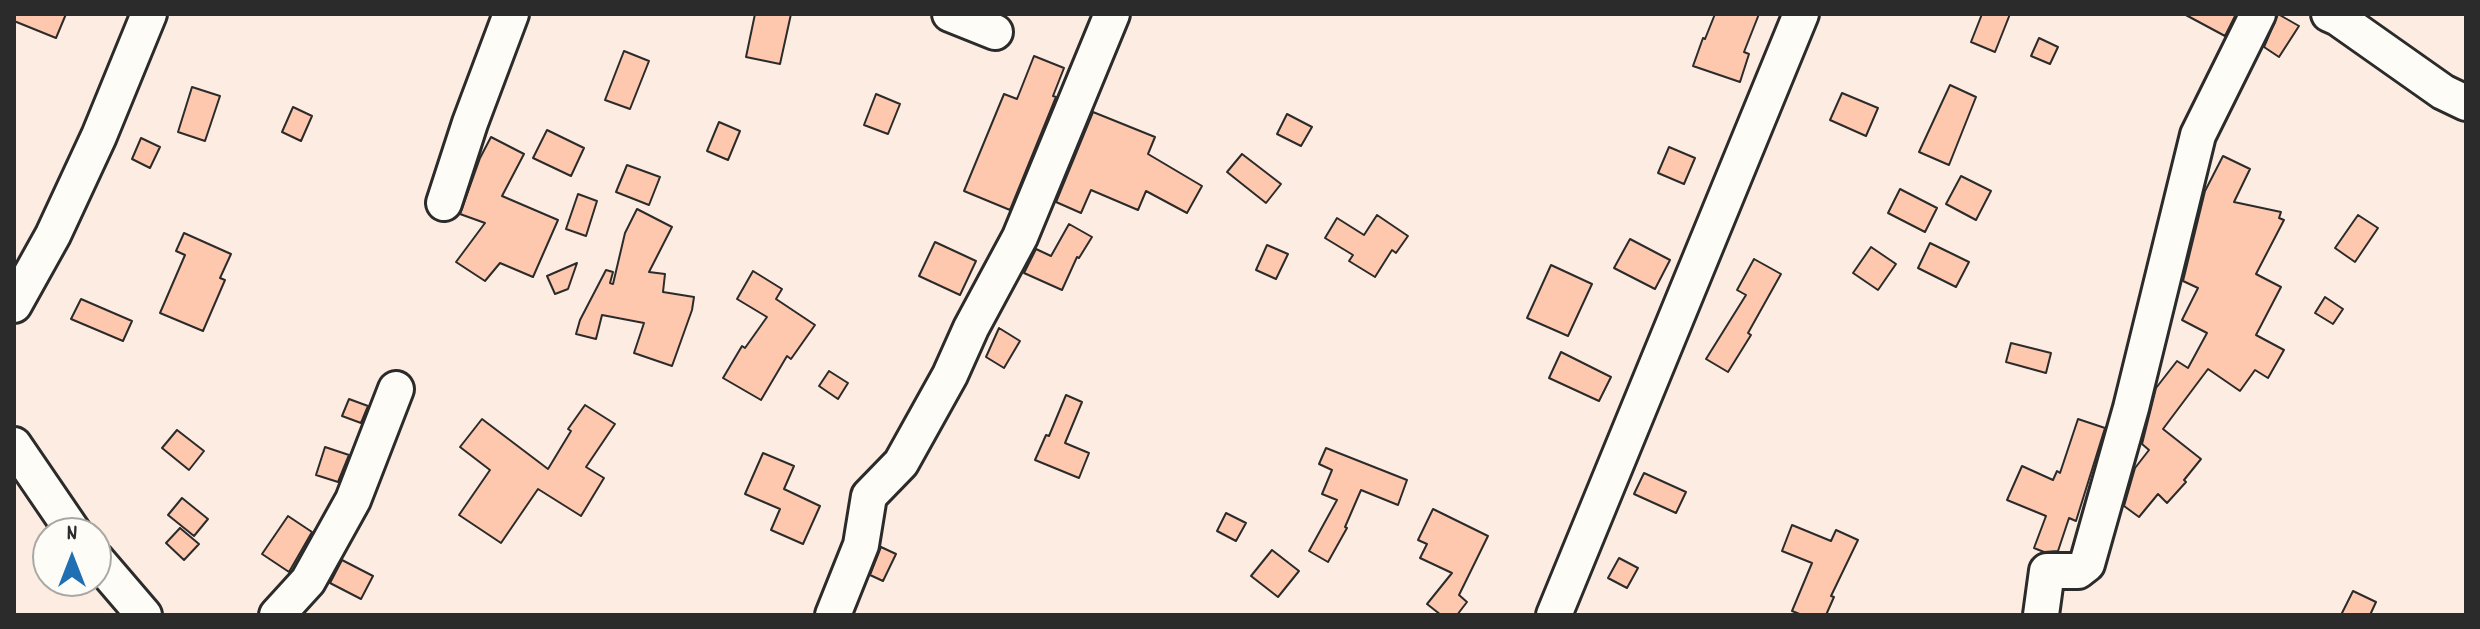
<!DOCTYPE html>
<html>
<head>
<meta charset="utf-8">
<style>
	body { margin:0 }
	#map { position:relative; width:2480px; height:629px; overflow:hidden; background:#fdece1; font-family:Dekko,sans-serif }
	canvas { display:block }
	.frame { position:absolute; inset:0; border:16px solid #2b2b2b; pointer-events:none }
	.north { position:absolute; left:32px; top:517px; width:80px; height:80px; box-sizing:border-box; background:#fdfcf7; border:2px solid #a9a8a5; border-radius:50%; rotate:0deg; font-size:22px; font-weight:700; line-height:32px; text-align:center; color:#2b2b2b }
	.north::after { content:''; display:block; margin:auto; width:28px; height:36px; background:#1f6fb2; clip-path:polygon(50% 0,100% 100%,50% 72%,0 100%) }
</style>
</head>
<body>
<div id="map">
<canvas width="2480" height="629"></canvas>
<div class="frame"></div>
<div class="north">N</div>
</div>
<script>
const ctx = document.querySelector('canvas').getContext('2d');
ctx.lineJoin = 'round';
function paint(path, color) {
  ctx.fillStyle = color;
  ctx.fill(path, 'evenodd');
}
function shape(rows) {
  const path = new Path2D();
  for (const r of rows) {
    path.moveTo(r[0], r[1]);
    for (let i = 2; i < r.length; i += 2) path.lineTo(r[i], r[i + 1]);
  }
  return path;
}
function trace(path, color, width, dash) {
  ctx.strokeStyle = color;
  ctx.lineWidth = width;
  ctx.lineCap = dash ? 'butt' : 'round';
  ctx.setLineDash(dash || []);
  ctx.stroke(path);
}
const building = shape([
	[14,14,66,14,56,38,14,21,14,14],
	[755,14,791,14,780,64,746,57,755,14],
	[1715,14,1759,14,1744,52,1749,54,1740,82,1693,66,1703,38,1705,39,1715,14],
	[1982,14,2010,14,1995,52,1971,42,1982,14],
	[2184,14,2236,14,2225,36,2184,14],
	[2278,14,2299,26,2279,57,2264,47,2278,14],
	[2039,38,2058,47,2050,64,2031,56,2039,38],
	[624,51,649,61,630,109,605,100,624,51],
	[1034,56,1064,68,1053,96,1056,97,1010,210,964,191,1004,94,1017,99,1034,56],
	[1950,85,1976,97,1949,165,1919,152,1950,85],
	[192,87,220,96,205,141,178,132,192,87],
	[1842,93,1878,108,1866,136,1830,120,1842,93],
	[876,94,900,104,888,134,864,125,876,94],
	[293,107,312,116,301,141,282,132,293,107],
	[1093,112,1155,137,1148,154,1202,186,1187,213,1146,191,1138,210,1091,190,1081,213,1056,202,1093,112],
	[1287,114,1312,127,1301,146,1277,134,1287,114],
	[719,122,740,131,728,160,707,151,719,122],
	[547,130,584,148,571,176,533,158,547,130],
	[491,137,524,154,502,196,558,220,533,277,500,263,485,281,456,262,485,223,460,214,480,158,491,137],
	[141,138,160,147,150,168,132,159,141,138],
	[1669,147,1695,158,1684,184,1658,173,1669,147],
	[1242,154,1281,184,1266,203,1227,172,1242,154],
	[2223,156,2250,169,2234,202,2281,212,2279,218,2284,220,2256,274,2281,287,2256,335,2284,350,2268,378,2255,370,2240,391,2208,369,2163,429,2201,459,2184,480,2186,482,2167,503,2158,494,2139,517,2124,506,2135,468,2149,450,2142,444,2156,388,2177,361,2188,368,2207,333,2182,320,2198,288,2183,281,2205,191,2223,156],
	[627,165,660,177,649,205,616,192,627,165],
	[1961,176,1991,191,1976,220,1946,204,1961,176],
	[1900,189,1937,208,1925,232,1888,213,1900,189],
	[578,194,597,201,586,236,566,229,578,194],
	[637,209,672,227,649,272,665,274,663,292,694,297,692,310,672,366,634,353,644,323,602,315,596,339,576,334,580,320,606,270,613,272,610,283,613,284,625,233,637,209],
	[1377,215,1408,236,1396,253,1392,250,1375,277,1349,261,1353,255,1325,238,1337,218,1364,235,1377,215],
	[2358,215,2378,228,2355,262,2335,248,2358,215],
	[1069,224,1092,237,1079,258,1077,257,1062,290,1024,273,1036,249,1051,256,1069,224],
	[184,233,231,254,220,278,225,280,203,331,160,313,185,255,176,251,184,233],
	[1630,239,1670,260,1655,289,1614,268,1630,239],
	[935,242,976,261,960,295,919,276,935,242],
	[1930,243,1969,262,1956,287,1918,268,1930,243],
	[1267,245,1288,254,1276,279,1256,270,1267,245],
	[1871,247,1896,264,1878,290,1853,273,1871,247],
	[1754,259,1781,274,1748,333,1751,335,1728,372,1706,359,1746,295,1737,290,1754,259],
	[577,263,568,289,555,294,547,276,577,263],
	[1551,265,1592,284,1568,336,1527,318,1551,265],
	[753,271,782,289,776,299,815,325,791,359,787,356,761,400,723,378,742,346,745,348,767,317,737,299,753,271],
	[2325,297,2343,309,2333,324,2315,313,2325,297],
	[81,299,132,321,123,341,71,319,81,299],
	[999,328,1020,341,1004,368,986,357,999,328],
	[2011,343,2051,353,2046,373,2006,362,2011,343],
	[1561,352,1611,377,1599,401,1549,378,1561,352],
	[829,371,848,383,838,399,819,386,829,371],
	[1066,395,1082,402,1065,443,1089,453,1079,478,1035,460,1046,435,1049,436,1066,395],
	[349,399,368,406,361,423,342,416,349,399],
	[585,405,615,424,586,467,604,478,581,516,538,489,501,543,459,515,490,470,460,447,482,419,548,469,571,431,568,429,585,405],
	[2078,419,2105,428,2076,521,2069,518,2058,551,2044,552,2034,548,2046,516,2007,500,2022,466,2053,480,2057,471,2060,473,2078,419],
	[177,430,204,451,189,470,162,448,177,430],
	[325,447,349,455,338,482,316,475,325,447],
	[1326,448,1407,480,1398,505,1361,490,1345,527,1347,528,1328,562,1309,551,1337,500,1322,494,1332,470,1319,464,1326,448],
	[763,453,794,466,784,489,820,506,803,544,771,530,780,509,745,494,763,453],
	[1644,473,1686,492,1676,513,1634,494,1644,473],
	[182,498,208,519,194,536,168,515,182,498],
	[1433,509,1488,536,1459,595,1467,602,1457,615,1441,615,1427,604,1452,573,1420,558,1427,544,1418,540,1433,509],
	[1226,513,1246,523,1236,541,1217,531,1226,513],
	[288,516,312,532,289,572,262,554,288,516],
	[1792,525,1831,541,1836,530,1858,540,1831,596,1834,597,1826,615,1802,615,1792,611,1812,563,1782,551,1792,525],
	[180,528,199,544,184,560,166,543,180,528],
	[881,547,896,554,883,581,870,575,881,547],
	[1272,550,1299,571,1278,597,1251,576,1272,550],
	[1619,558,1638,568,1627,588,1608,578,1619,558],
	[342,560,373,576,361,599,330,583,342,560],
	[2353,591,2376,602,2370,615,2341,615,2353,591]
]);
paint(building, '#fec8af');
trace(building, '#2b2b2b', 2);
const minor = shape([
	[950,14,995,32],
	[2329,14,2338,18,2443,92,2466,103],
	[444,203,470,123,511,14],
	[14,305,53,235,99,136,149,14],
	[14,445,74,533],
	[96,559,144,615],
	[277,615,308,581,353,500,396,389],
	[833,615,861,545,869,496,901,463,950,375,971,328,1020,237,1112,14],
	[1554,615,1801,14],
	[2041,615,2047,571,2078,571,2087,564,2131,408,2198,135,2258,14]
]);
trace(minor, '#2b2b2b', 40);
trace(minor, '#fdfcf7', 34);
</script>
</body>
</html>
